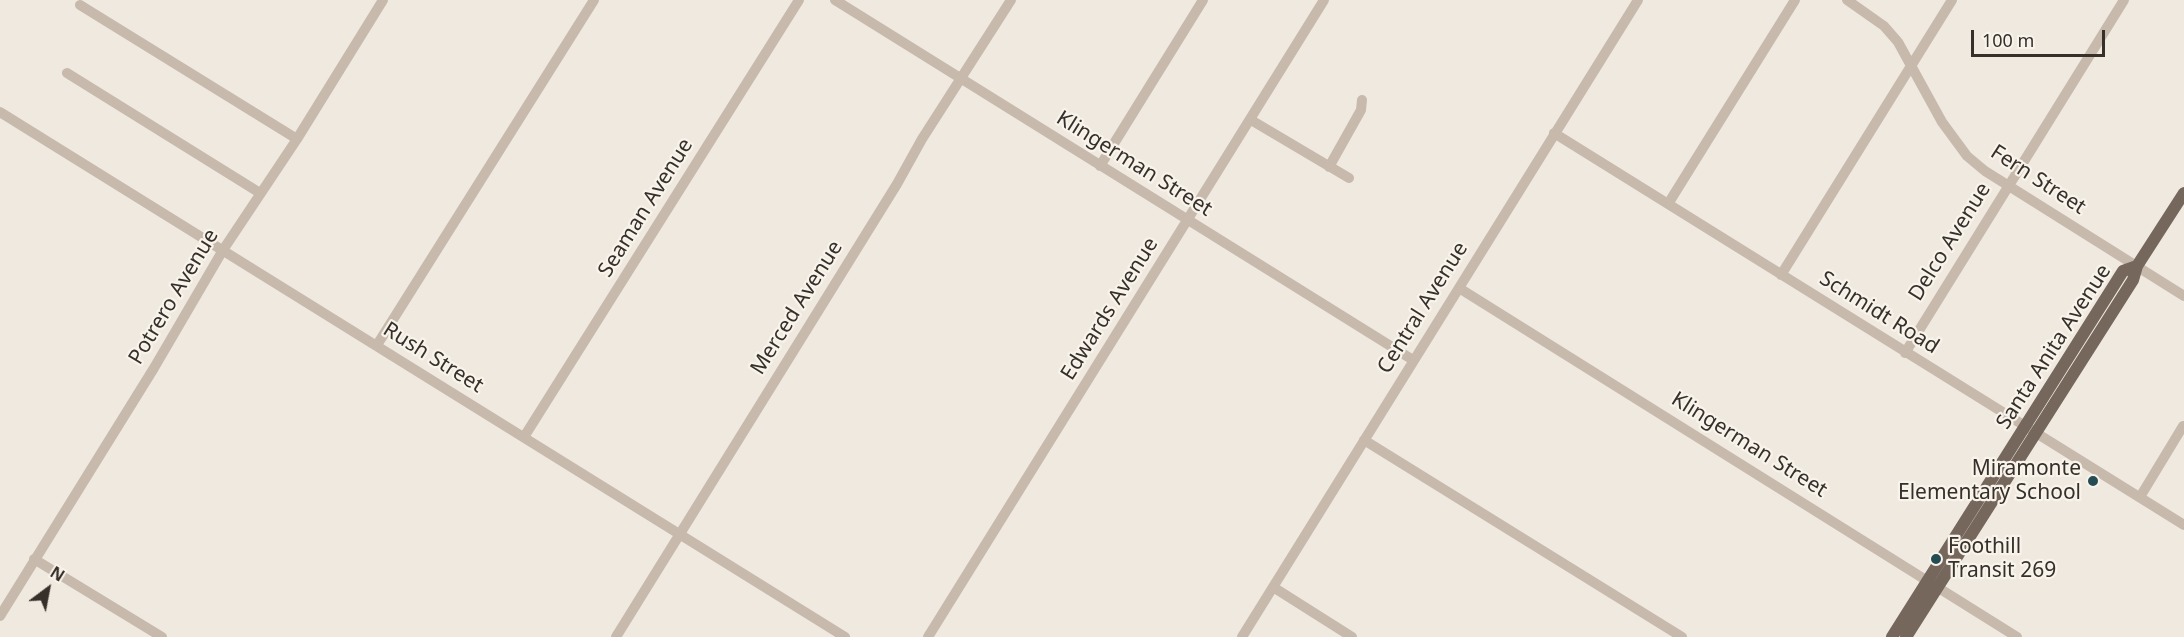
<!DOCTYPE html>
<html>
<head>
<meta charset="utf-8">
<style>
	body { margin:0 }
	#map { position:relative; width:2184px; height:637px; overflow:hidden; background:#f0e9df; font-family:"Noto Sans",sans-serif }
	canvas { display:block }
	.north { position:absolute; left:18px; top:559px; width:60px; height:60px; -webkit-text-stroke:4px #f8f3eb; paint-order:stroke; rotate:32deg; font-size:16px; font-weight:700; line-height:24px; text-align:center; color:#362f2a }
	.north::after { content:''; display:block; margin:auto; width:21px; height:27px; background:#362f2a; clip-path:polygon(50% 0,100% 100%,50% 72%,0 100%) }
	.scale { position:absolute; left:1971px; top:30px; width:134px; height:27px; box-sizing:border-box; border:3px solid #362f2a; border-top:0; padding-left:8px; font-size:18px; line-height:21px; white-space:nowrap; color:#362f2a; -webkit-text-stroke:4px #f8f3eb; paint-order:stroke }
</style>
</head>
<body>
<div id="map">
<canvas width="2184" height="637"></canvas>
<div class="north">N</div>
<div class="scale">100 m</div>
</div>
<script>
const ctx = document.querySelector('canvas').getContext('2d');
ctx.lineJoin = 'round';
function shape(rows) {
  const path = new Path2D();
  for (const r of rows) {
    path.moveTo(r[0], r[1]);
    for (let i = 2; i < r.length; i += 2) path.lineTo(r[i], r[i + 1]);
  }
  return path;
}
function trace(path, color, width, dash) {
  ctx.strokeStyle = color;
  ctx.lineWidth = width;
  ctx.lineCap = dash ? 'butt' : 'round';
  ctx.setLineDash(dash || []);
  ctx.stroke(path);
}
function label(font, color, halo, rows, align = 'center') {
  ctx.font = font + ' "Noto Sans",sans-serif';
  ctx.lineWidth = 4.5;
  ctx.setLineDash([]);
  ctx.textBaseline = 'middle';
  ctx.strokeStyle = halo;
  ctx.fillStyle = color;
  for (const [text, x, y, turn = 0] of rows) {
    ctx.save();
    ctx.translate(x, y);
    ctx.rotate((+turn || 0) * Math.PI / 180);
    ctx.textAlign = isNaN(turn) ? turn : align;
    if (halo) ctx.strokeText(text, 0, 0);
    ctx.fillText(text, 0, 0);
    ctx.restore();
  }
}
trace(shape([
	[835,0,1413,360],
	[1847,0,1884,26,1898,42,1942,122,1967,156,1985,171,2184,296],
	[80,5,297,139],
	[67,73,260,193],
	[0,112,845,637],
	[1251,120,1349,178],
	[1554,133,2184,525],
	[1100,166,1203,0],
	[1329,167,1361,110,1362,100],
	[1668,204,1795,0],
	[1781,275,1952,0],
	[1459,288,2017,637],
	[377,345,594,0],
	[1905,353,2124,0],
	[524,437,799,0],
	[1364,440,1682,637],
	[2140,497,2183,426],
	[34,559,162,637],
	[1273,587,1352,637],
	[0,616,154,368,223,250,297,139,383,0],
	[616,637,897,184,922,139,1011,0],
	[928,637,1324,0],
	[1242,637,1638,0]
]), '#c7baac', 10);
trace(shape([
	[1892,637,2123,271,2137,266],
	[1906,637,2133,280,2137,266,2184,193]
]), '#76675d', 12);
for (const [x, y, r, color] of [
	[2093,481,6,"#254c53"],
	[1936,559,6,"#254c53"]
]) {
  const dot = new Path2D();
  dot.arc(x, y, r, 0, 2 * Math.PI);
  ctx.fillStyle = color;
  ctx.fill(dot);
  trace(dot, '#f8f3eb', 2);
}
label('21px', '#362f2a', '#f8f3eb', [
	["Klingerman Street",1134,164,32],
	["Fern Street",2038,180,33],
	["Seaman Avenue",646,208,-58],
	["Delco Avenue",1950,242,-58],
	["Potrero Avenue",174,297,-59],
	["Merced Avenue",797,308,-58],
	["Central Avenue",1423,308,-58],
	["Edwards Avenue",1110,309,-58],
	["Schmidt Road",1879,313,32],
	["Santa Anita Avenue",2054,347,-57],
	["Rush Street",433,358,32],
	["Klingerman Street",1749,445,32]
]);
label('21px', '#362f2a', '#f8f3eb', [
	["Miramonte",2081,469],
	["Elementary School",2081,493],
	["Foothill",1948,547,"left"],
	["Transit 269",1948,571,"left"]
], 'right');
</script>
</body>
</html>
